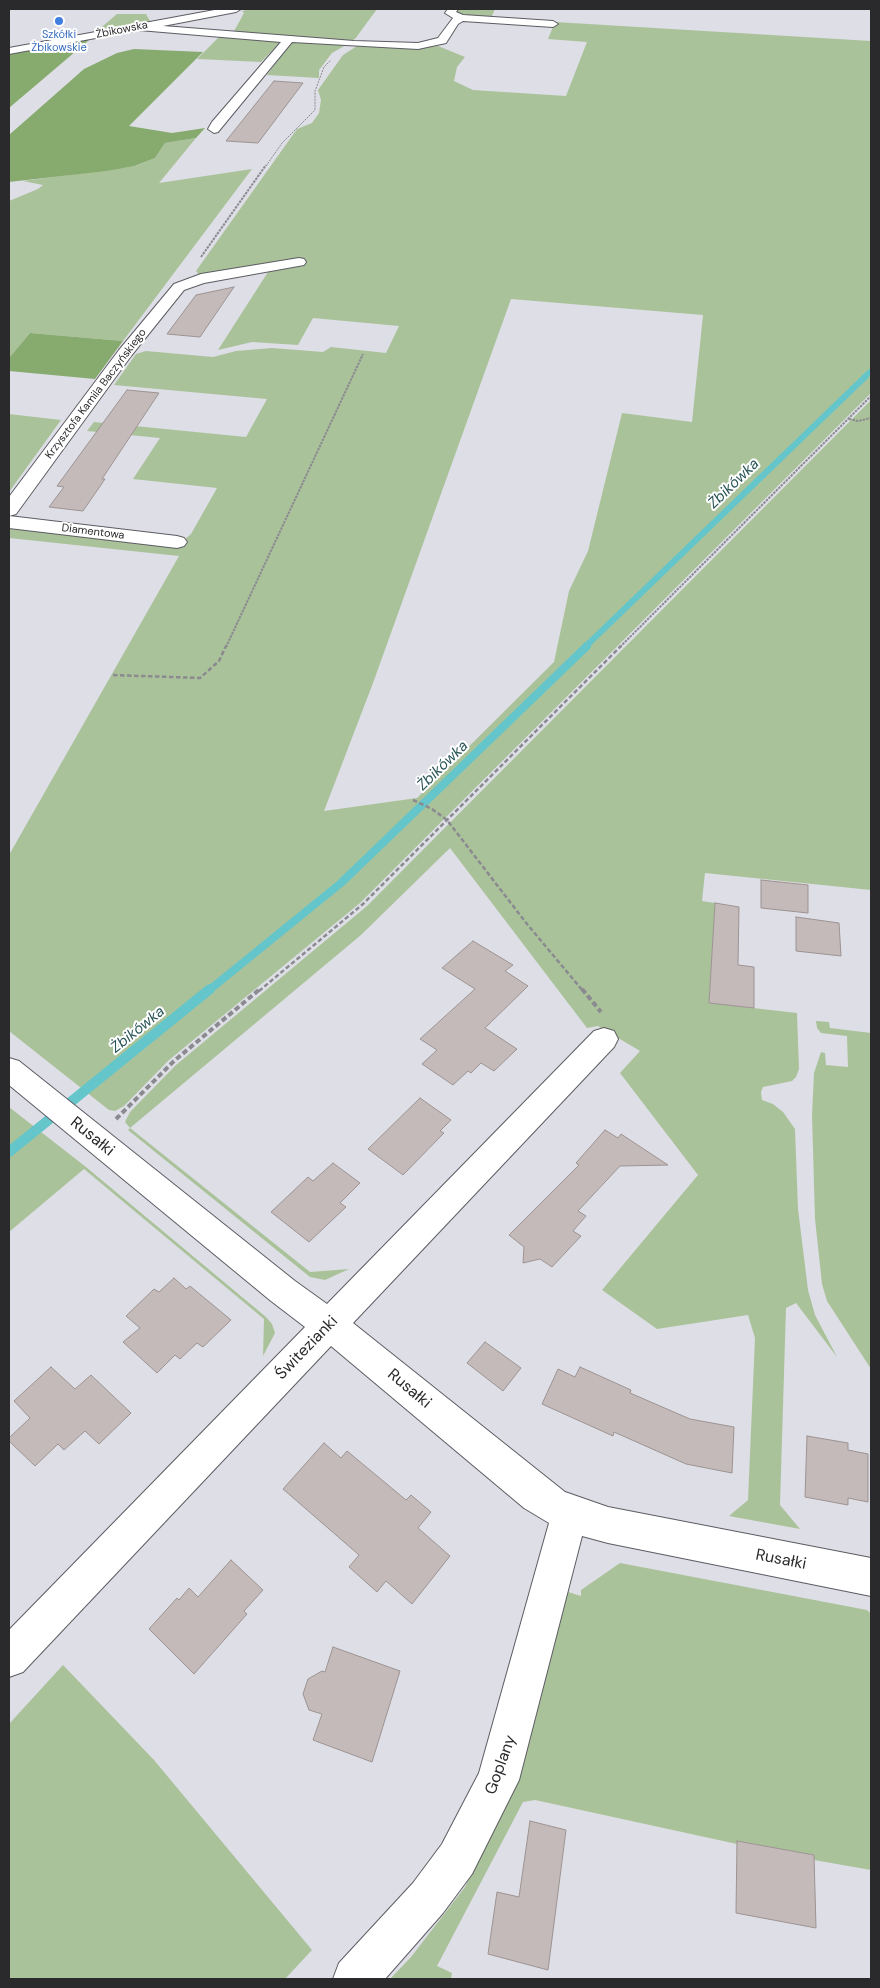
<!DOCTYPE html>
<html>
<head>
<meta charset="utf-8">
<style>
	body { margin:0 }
	#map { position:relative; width:880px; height:1988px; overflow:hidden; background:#dedee6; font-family:"DM Sans",sans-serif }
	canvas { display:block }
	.frame { position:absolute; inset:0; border:10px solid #2a2a2d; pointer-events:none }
</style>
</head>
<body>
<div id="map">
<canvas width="880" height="1988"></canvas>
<div class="frame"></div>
</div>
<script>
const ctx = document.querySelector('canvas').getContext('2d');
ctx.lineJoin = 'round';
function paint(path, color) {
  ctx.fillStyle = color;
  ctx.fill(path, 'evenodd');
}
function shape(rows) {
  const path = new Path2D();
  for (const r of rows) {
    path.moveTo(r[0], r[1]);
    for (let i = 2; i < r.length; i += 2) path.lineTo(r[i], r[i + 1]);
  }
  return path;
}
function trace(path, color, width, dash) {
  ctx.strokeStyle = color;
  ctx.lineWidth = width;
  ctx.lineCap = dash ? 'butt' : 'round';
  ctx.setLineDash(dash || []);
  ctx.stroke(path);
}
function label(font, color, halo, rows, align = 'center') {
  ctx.font = font + ' "DM Sans",sans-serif';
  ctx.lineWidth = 4;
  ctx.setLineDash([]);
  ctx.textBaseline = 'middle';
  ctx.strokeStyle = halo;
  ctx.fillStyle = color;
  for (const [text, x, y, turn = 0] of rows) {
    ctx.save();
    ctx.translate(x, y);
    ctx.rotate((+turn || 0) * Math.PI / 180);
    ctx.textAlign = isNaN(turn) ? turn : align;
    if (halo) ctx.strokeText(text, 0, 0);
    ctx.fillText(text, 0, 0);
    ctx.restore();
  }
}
paint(shape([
	[251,9,377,9,355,39,348,42,233,33,244,13,242,11],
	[458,9,495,9,491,18,463,15,456,12],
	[117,14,146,14,150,21,97,31],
	[555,22,871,41,871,393,360,903,169,1060,124,1106,115,1111,109,1110,9,1031,9,855,179,556,9,538,9,529,18,527,144,541,160,546,177,546,191,534,217,488,133,479,160,438,87,431,94,422,246,437,267,399,114,385,136,354,146,351,213,357,236,351,272,348,323,352,331,347,386,353,399,326,313,318,298,345,252,342,218,350,268,272,302,266,298,260,201,277,196,271,297,129,312,123,319,113,321,100,318,90,343,55,357,46,405,48,438,46,465,57,457,67,454,81,473,90,566,96,587,42,548,39],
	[511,299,703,315,692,422,622,413,588,551,569,591,554,662,417,798,324,811,373,683],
	[219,37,283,39,261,62,197,59],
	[293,40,346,45,332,53,319,70,319,78,267,75],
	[196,138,159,183,252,169,123,341,30,333,9,358,9,201,38,189,43,185,23,181,136,166,155,158,165,143],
	[871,400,871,890,705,873,702,901,715,903,709,1003,797,1013,799,1069,796,1077,792,1081,763,1087,761,1092,762,1100,773,1104,783,1112,795,1129,798,1209,808,1290,815,1315,837,1357,796,1303,786,1308,780,1505,800,1529,729,1516,748,1500,755,1338,748,1315,657,1329,602,1290,698,1175,620,1073,640,1051,598,1026,587,1028,450,848,361,935,130,1128,310,1272,349,1269,325,1280,310,1277,128,1130,130,1128,125,1122,130,1112,176,1065,367,906],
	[9,414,61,420,9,492],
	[816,1021,829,1022,830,1028,871,1033,871,1369,827,1301,822,1284,815,1219,812,1115,814,1073,821,1052,825,1053,826,1065,848,1067,847,1036,821,1033,817,1028],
	[9,1107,86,1167,266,1317,272,1324,275,1333,263,1356,264,1319,84,1169,9,1232],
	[620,1563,867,1610,871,1614,871,1870,814,1860,814,1855,737,1841,737,1844,535,1800,523,1802,437,1966,452,1973,451,1979,390,1979,411,1957,465,1887,501,1815,522,1755,568,1592,581,1596,581,1590],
	[63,1665,154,1760,312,1950,285,1979,9,1979,9,1724]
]), '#aac29a');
paint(shape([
	[81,39,89,40,9,108,9,53],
	[134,49,203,52,129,126,172,133,205,128,196,138,165,143,155,158,135,166,106,171,9,182,9,135,84,69,117,53],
	[30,333,123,341,95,379,9,371,9,358]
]), '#87aa6e');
trace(shape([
	[864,377,871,371]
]), '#64c6ca', 5);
trace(shape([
	[585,647,866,376]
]), '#64c6ca', 6);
trace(shape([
	[208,991,341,883,587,646]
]), '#64c6ca', 8);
trace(shape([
	[9,1152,210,989]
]), '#64c6ca', 10);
const building = shape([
	[274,81,303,83,258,143,226,141,274,81],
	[234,287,200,337,167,334,196,295,234,287],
	[127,390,159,393,102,479,105,479,83,511,49,507,64,487,57,486,127,390],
	[761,880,808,885,808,913,761,908,761,880],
	[715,903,739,907,738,965,754,967,754,1008,709,1003,715,903],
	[796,917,839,923,841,956,796,951,796,917],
	[473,941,513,965,505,971,528,986,485,1028,517,1049,494,1071,481,1063,471,1073,468,1071,453,1085,422,1064,437,1050,420,1039,475,989,442,968,473,941],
	[420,1098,451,1120,440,1131,444,1133,403,1175,368,1149,420,1098],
	[605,1130,618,1138,621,1134,668,1165,620,1166,578,1211,586,1216,573,1231,581,1236,552,1267,540,1259,523,1263,524,1247,509,1235,579,1165,576,1163,605,1130],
	[333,1163,360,1183,340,1203,346,1207,309,1242,271,1212,308,1177,313,1181,333,1163],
	[174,1278,186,1289,190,1286,231,1320,203,1347,197,1343,180,1359,175,1355,157,1373,123,1342,140,1328,126,1316,154,1289,159,1292,174,1278],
	[485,1342,521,1368,503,1391,467,1363,485,1342],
	[51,1367,75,1389,91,1375,131,1413,99,1444,85,1431,64,1450,58,1444,35,1466,9,1441,9,1438,30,1418,14,1401,51,1367],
	[580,1367,631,1390,630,1393,690,1419,734,1427,732,1473,686,1464,614,1432,613,1436,542,1404,558,1369,575,1377,580,1367],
	[807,1436,848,1443,848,1450,868,1454,868,1502,848,1498,848,1505,805,1497,807,1436],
	[324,1443,341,1458,347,1451,406,1500,411,1495,431,1512,418,1528,450,1556,412,1604,386,1581,377,1592,349,1567,359,1555,283,1489,324,1443],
	[231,1560,263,1590,244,1611,247,1614,194,1674,149,1629,177,1598,179,1600,189,1588,198,1597,231,1560],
	[333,1647,400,1671,372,1762,313,1740,322,1714,309,1710,303,1694,308,1679,322,1671,325,1672,333,1647],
	[530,1821,566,1830,548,1970,488,1954,497,1892,519,1897,530,1821],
	[737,1841,814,1855,816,1928,736,1913,737,1841]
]);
paint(building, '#c3bab9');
trace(building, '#9c9392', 1);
const minor = shape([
	[220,9,241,9,236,12,163,26,354,41,418,43,438,38,453,18,445,13,448,9,458,9,456,12,463,15,553,21,558,24,553,27,463,21,458,24,446,43,418,49,292,42,218,132,214,133,208,129,212,122,281,42,139,30,9,54,9,48,220,9],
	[299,258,304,259,306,262,304,265,204,283,184,290,131,356,16,514,9,516,9,497,119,350,174,284,201,274,299,258],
	[9,516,177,536,184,538,187,542,184,546,177,548,9,528,9,516],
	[604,1028,614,1031,618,1039,614,1047,353,1323,565,1492,608,1507,871,1558,871,1596,608,1543,582,1536,519,1780,472,1874,443,1913,385,1979,333,1979,339,1963,413,1883,442,1844,479,1773,549,1523,524,1508,331,1346,23,1672,9,1677,9,1630,305,1327,271,1301,9,1085,9,1058,19,1061,295,1281,327,1304,594,1031,604,1028]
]);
trace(minor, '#5d5c63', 2);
trace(shape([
	[266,166,282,143,315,110,315,91,324,67,331,60]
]), '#8a8a90', 1, [2, 1]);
trace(shape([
	[201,257,266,165],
	[849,419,858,421,871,418],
	[226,647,363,354],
	[620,647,871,396]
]), '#8a8a90', 2, [2.5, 1]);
trace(shape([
	[113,675,200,678,219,661,226,646],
	[413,800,432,809,447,820,527,924,583,991],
	[259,991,363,904,621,646]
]), '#8a8a90', 2.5, [4.5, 2.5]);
trace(shape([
	[582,989,601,1012],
	[116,1119,174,1061,260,989]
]), '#8a8a90', 4, [5.5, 3]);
paint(minor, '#fff');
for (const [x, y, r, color] of [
	[59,21,5,"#3f7fe0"]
]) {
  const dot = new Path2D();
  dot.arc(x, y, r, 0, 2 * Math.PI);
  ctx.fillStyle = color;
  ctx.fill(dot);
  trace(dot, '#fff', 2);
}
label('11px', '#2a2a2d', '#fff', [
	["Żbikowska",122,30,-11],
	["Krzysztofa Kamila Baczyńskiego",96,394,-53],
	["Diamentowa",93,532,7]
]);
label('11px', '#366cbe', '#fff', [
	["Szkółki",59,35],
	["Żbikowskie",59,48]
]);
label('italic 15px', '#2a5658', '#fff', [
	["Żbikówka",734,484,-44],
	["Żbikówka",443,766,-44],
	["Żbikówka",138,1030,-39]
]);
label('16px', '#2a2a2d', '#fff', [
	["Rusałki",92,1137,39],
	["Świtezianki",307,1348,-46],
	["Rusałki",409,1389,40],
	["Rusałki",781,1560,11],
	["Goplany",501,1765,-70]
]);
</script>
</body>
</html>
